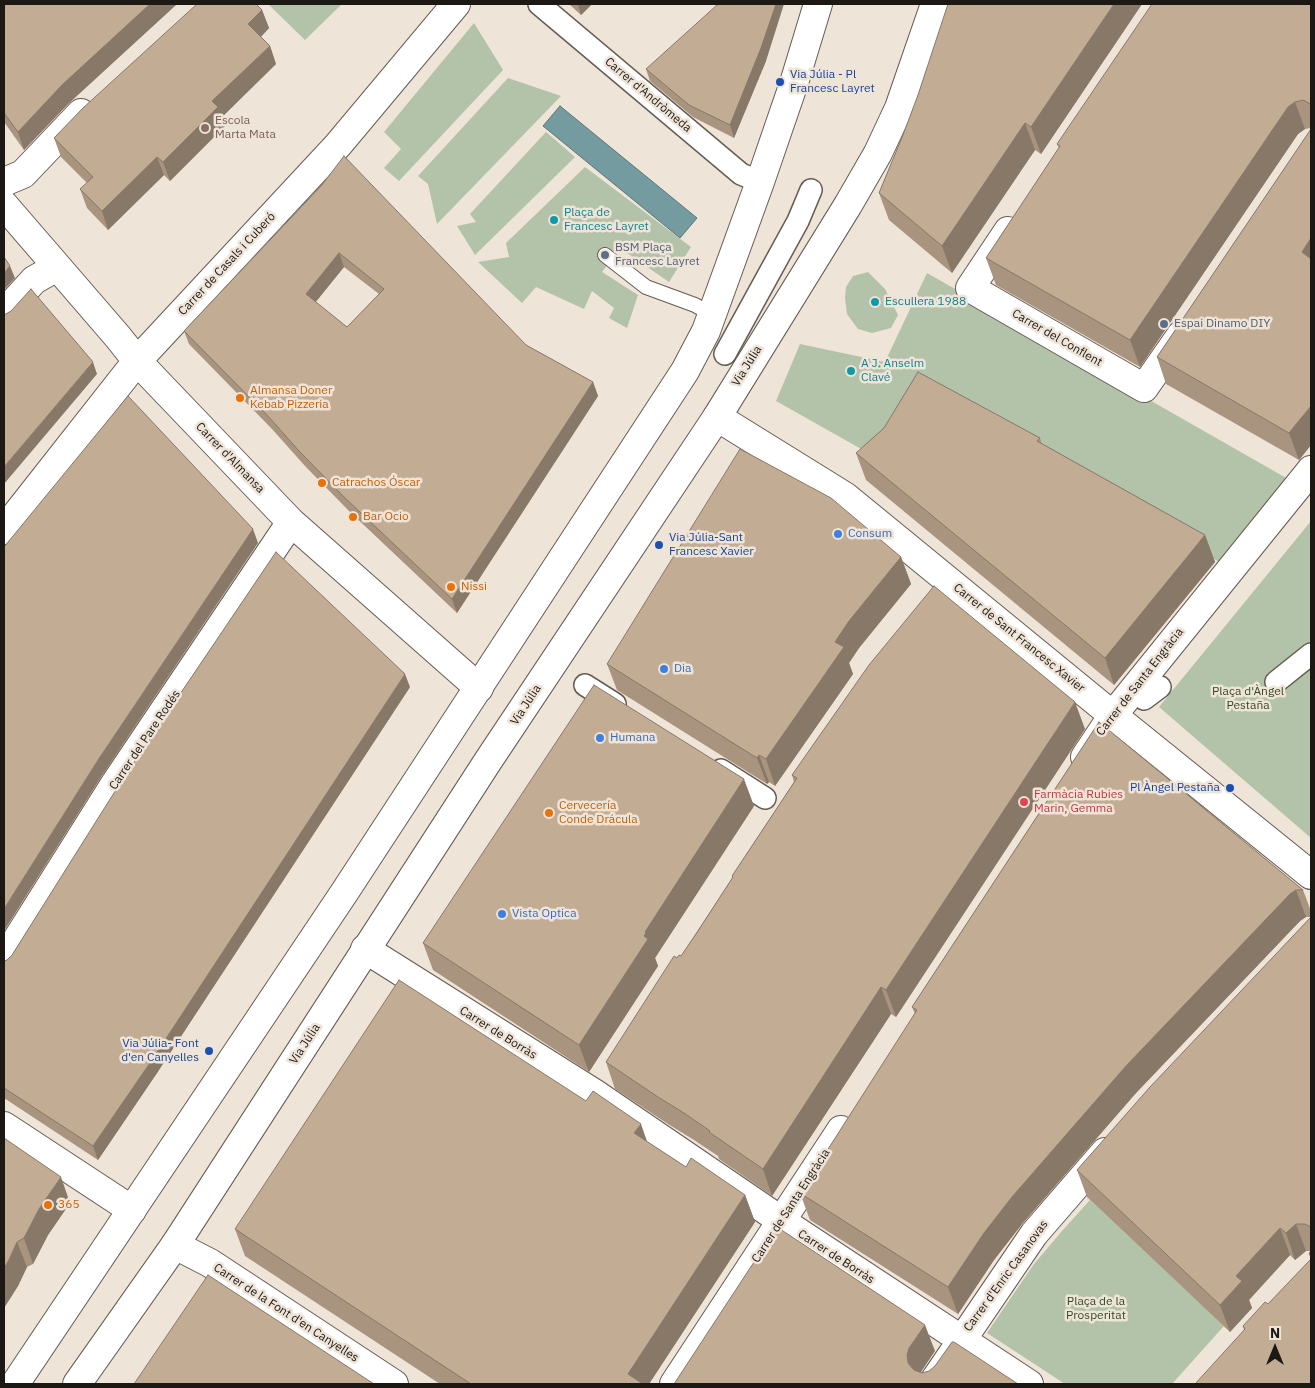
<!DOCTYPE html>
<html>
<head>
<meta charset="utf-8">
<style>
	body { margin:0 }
	#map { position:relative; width:1315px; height:1388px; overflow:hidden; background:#efe4d8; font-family:"IBM Plex Sans",sans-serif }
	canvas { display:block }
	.frame { position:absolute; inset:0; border:5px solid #1c1814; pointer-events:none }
	.north { position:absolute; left:1250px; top:1323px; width:50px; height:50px; -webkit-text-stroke:4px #efe4d8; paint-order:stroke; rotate:0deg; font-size:14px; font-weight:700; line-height:20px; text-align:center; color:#1c1814 }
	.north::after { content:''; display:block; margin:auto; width:18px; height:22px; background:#1c1814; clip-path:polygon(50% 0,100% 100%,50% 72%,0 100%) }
</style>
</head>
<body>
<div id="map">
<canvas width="1315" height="1388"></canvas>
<div class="frame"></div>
<div class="north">N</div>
</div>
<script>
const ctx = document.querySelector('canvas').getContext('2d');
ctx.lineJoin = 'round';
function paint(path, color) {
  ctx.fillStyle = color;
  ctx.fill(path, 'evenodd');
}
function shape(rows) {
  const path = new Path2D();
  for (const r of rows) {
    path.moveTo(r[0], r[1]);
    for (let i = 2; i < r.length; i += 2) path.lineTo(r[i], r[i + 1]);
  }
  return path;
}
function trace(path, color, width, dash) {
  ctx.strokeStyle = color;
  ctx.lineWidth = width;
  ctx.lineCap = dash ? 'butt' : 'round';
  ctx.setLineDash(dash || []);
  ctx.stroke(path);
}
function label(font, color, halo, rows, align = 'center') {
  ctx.font = font + ' "IBM Plex Sans",sans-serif';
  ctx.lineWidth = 5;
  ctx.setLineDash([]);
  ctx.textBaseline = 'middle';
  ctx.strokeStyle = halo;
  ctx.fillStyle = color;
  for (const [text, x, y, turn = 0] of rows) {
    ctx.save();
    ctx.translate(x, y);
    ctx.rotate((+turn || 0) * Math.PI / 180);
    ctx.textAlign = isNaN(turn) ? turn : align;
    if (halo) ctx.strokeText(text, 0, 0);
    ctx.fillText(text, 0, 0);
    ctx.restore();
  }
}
paint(shape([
	[268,4,342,4,305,40],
	[474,23,503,70,399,181,384,168,401,149,384,132],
	[508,78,561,96,437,224,428,184,418,176],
	[546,132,575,157,475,255,457,226,476,222,470,214],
	[585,167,691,247,669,282,620,248,602,272,638,295,627,328,609,318,614,308,592,291,584,309,536,287,522,303,478,262,509,257,506,243],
	[868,272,885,289,898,315,891,328,872,333,858,329,847,314,845,298,846,287,853,276],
	[927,273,1288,479,1221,563,923,390,879,459,776,401,800,344,885,362],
	[1311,521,1311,838,1159,707],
	[1090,1200,1224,1326,1172,1384,1065,1384,987,1333,1034,1264,1062,1231]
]), '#b2c3a9');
const water = shape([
	[560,106,697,218,680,238,543,126,560,106]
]);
paint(water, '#749ba0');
trace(water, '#5a7476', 1);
const service = shape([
	[605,255,646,287,695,305,711,314]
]);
const pedestrian = shape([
	[539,4,741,174,760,182],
	[725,354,798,221,811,190],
	[1276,682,1311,654],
	[585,685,615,704],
	[1144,699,1160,687],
	[721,770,765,798]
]);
const minor = shape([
	[4,182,23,174,81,113],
	[4,205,118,337,137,361,291,522,479,688],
	[1008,231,970,288,1144,388,1181,335],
	[4,313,34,280,57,267],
	[717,417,846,497,1099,704,1311,875],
	[4,530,137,361,338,145,456,4],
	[1085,757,1113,715,1311,470],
	[365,949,594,1093,795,1230,1029,1384],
	[4,960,116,782,291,522],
	[4,1126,132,1210],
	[175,1245,210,1263,394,1384],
	[674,1384,841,1130],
	[932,1384,1034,1234,1105,1152]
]);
const tertiary = shape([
	[15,1384,344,893,685,371,706,331,760,182,794,83,818,4],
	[77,1384,175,1245,488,761,717,417,848,205,878,153,899,108,935,4]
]);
trace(service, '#655c52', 16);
trace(pedestrian, '#655c52', 24);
trace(minor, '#655c52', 30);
trace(tertiary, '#655c52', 30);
trace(service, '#fff', 14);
trace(pedestrian, '#fff', 21);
trace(minor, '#fff', 28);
trace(tertiary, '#fff', 28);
paint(shape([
	[4,4,177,4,68,104,24,150,4,122],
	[569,4,592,4,581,15],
	[1142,4,1041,154,1035,150,952,273,889,220,879,193,903,135,918,95],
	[1311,4,1311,128,1305,129,1298,134,1140,367,996,285,986,258,1059,148,1057,144],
	[262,10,269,28,261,37,270,46,276,64,222,117,225,126,170,181,164,175,108,230,87,208,80,189,87,183,61,157,54,138],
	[766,61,734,138,693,117,650,81,646,69],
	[1311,129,1311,445,1299,460,1166,384,1157,357],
	[322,185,526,345,593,382,598,396,457,613,349,511,305,466,272,429,189,344,184,331],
	[344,267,379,294,347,327,315,302],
	[1040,438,1042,444,1205,535,1215,562,1114,685,866,480,856,453],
	[901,557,911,584,859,648,849,663,853,674,775,786,769,782,767,784,617,690,607,664],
	[410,687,157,1073,98,1160,4,1098,4,961,7,960],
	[1099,722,1303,890,1311,911,1311,917,1306,917,1300,921,1136,1093,1022,1224,994,1260,958,1314,810,1220,800,1193,915,1014,912,1007],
	[1085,729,896,1017,891,1014,772,1196,719,1159,718,1156,694,1140,668,1124,615,1089,606,1062,677,958,681,956,733,877,732,876,794,782,792,775],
	[754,806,655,958,658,966,589,1072,433,970,423,943],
	[1311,917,1311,1384,1244,1330,1243,1326,1268,1304,1311,1259,1309,1254,1311,1251,1306,1251,1295,1260,1290,1255,1249,1300,1252,1308,1230,1332,1087,1197,1077,1170],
	[4,1138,70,1203,48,1235,33,1264,27,1267,18,1286,4,1308],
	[647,1142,686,1167,745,1195,755,1222,649,1384,440,1384,245,1256,235,1229]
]), '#a8947f');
paint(shape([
	[150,4,177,4,68,104,24,150,18,132,62,85],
	[579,4,592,4,581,15,578,5],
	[776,4,784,4,766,61,734,138,730,125],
	[1114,4,1142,4,1041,154,1031,127],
	[262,10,269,28,255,43,248,24],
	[270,46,276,64,222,117,225,126,170,181,163,162,212,101],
	[1295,102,1305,129,1298,134,1140,367,1130,340,1288,107],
	[1025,123,1035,150,952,273,942,246],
	[157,157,164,175,108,230,102,211],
	[1311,238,1311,277,1302,252],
	[339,253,344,267,311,308,306,294],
	[10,266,15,278,4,290,4,273],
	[93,362,97,374,37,445,4,484,4,467],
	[593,382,598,396,457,613,452,599],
	[1311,406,1311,445,1299,460,1289,433],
	[253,529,258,543,103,774,4,931,4,909,98,760],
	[1205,535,1215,562,1114,685,1105,658],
	[901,557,911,584,859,648,849,663,853,674,775,786,766,759,835,642,849,621],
	[405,674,410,687,157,1073,98,1160,93,1146],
	[1075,702,1085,729,896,1017,886,990],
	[759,755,769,782,767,784,757,758],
	[744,779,754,806,655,958,658,966,589,1072,579,1045,644,936,645,932],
	[1296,890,1306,917,1300,921,1136,1093,1022,1224,994,1260,958,1314,948,1287,984,1233,1012,1197,1126,1066,1290,894],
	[881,987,891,1014,772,1196,763,1169],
	[641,1124,650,1150,634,1133],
	[61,1177,70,1203,48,1235,33,1264,24,1238,39,1209],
	[745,1195,755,1222,649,1384,632,1384,628,1374],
	[1296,1224,1306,1251,1295,1260,1286,1233],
	[1280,1228,1290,1255,1249,1300,1252,1308,1230,1332,1220,1305,1236,1276],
	[17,1242,27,1267,18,1286,4,1308,4,1268],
	[925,1325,935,1351,919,1375,917,1382,908,1363,907,1355,909,1348]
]), '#887868');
const building = shape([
	[4,4,150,4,62,85,18,132,4,113,4,4],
	[197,4,256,4,262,10,248,24,270,46,212,101,218,107,163,162,157,157,102,211,80,189,93,177,54,138,83,108,197,4],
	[720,4,776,4,761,48,730,125,689,105,646,69,717,5,720,4],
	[948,4,1114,4,1031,127,1025,123,942,246,879,193,903,135,918,95,948,4],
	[1152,4,1311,4,1311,105,1309,103,1303,100,1295,102,1288,107,1130,340,986,258,1060,146,1057,144,1152,4],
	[1311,129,1311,238,1302,252,1311,259,1311,406,1289,433,1157,357,1311,129],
	[344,156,526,345,593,382,452,599,344,497,300,452,267,415,184,331,322,185,344,156],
	[339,253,384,289,347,327,306,294,339,253],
	[4,257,10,266,4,273,4,257],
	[31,289,93,362,4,467,4,315,11,311,31,289],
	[918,372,1040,438,1037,441,1205,535,1105,658,856,453,884,428,918,372],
	[128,396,253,529,98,760,4,909,4,547,128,396],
	[740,449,831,498,901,557,849,621,835,642,844,647,766,759,759,755,757,758,607,664,740,449],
	[276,552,405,674,152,1060,93,1146,4,1088,4,961,7,960,12,955,124,777,276,552],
	[934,586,1075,702,886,990,881,987,763,1169,709,1132,710,1131,684,1113,658,1097,606,1062,674,956,677,958,679,955,681,956,696,934,733,877,732,876,797,778,792,775,869,665,934,586],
	[594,685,744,779,645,932,646,933,644,936,648,939,579,1045,423,943,594,685],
	[1099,722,1303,890,1296,890,1290,894,1126,1066,1012,1197,984,1233,948,1287,800,1193,917,1010,912,1007,1099,722],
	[1311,917,1311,1227,1305,1224,1296,1224,1286,1233,1280,1228,1236,1276,1242,1281,1220,1305,1077,1170,1150,1087,1311,917],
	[399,980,586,1101,593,1091,641,1124,634,1133,686,1167,691,1158,745,1195,628,1374,643,1384,471,1384,235,1229,399,980],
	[4,1138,61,1177,39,1209,24,1238,17,1242,9,1260,4,1268,4,1138],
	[777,1227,925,1325,909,1348,907,1355,908,1363,914,1370,922,1373,929,1371,935,1366,952,1342,954,1342,1018,1384,674,1384,777,1227],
	[1311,1250,1311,1256,1309,1254,1311,1250],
	[1311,1259,1311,1384,1195,1384,1245,1329,1243,1326,1265,1302,1268,1304,1311,1259],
	[208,1275,374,1384,134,1384,208,1275]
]);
paint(building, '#c3ac94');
trace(building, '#887868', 1);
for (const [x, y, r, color] of [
	[780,82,5,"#1a4fb4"],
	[205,128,5,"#8d6e63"],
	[554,220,5,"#0f9aa8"],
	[605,255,5,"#5c6f8a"],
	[875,302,5,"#0f9aa8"],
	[1164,324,5,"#5c6f8a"],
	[851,371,5,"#0f9aa8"],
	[240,398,5,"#e8710a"],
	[322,483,5,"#e8710a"],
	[353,517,5,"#e8710a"],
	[838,534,5,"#3f7fe0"],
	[659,545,5,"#1a4fb4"],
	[451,587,5,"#e8710a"],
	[664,669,5,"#3f7fe0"],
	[600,738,5,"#3f7fe0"],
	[1230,788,5,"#1a4fb4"],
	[1024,802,5,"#e0444e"],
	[549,813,5,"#e8710a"],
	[502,914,5,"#3f7fe0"],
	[209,1051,5,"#1a4fb4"],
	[48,1205,5,"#e8710a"]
]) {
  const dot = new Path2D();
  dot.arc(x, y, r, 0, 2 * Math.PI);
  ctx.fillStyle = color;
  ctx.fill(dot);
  trace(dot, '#efe4d8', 2);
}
label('12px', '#164399', '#efe4d8', [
	["Via Júlia - Pl",790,75],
	["Francesc Layret",790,89],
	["Via Júlia-Sant",669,538],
	["Francesc Xavier",669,552],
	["Pl Àngel Pestaña",1220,788,"right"],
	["Via Júlia- Font",199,1044,"right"],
	["d'en Canyelles",199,1058,"right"]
], 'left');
label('12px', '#1c1814', '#efe4d8', [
	["Carrer d'Andròmeda",648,95,40],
	["Carrer de Casals i Cuberó",227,264,-47],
	["Carrer del Conflent",1057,338,30],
	["Via Júlia",747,366,-58],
	["Carrer d'Almansa",230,458,46],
	["Carrer de Sant Francesc Xavier",1019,638,39],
	["Carrer de Santa Engràcia",1140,682,-52],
	["Via Júlia",526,705,-57],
	["Carrer del Pare Rodés",145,740,-56],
	["Carrer de Borràs",498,1033,32],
	["Via Júlia",305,1044,-57],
	["Carrer de Santa Engràcia",791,1206,-57],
	["Carrer de Borràs",836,1257,33],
	["Carrer d'Enric Casanovas",1006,1276,-54],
	["Carrer de la Font d'en Canyelles",286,1313,33]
]);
label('12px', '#785e54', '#efe4d8', [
	["Escola",215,121],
	["Marta Mata",215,135]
], 'left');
label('12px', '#0d838f', '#efe4d8', [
	["Plaça de",564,213],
	["Francesc Layret",564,227],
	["Escullera 1988",885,302],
	["A J. Anselm",861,364],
	["Clavé",861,378]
], 'left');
label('12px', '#4e5e75', '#efe4d8', [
	["BSM Plaça",615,248],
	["Francesc Layret",615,262],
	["Espai Dinamo DIY",1174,324]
], 'left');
label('12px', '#c56008', '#efe4d8', [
	["Almansa Doner",250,391],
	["Kebab Pizzeria",250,405],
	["Catrachos Óscar",332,483],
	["Bar Ocio",363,517],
	["Nissi",461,587],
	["Cervecería",559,806],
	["Conde Drácula",559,820],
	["365",58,1205]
], 'left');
label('12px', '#366cbe', '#efe4d8', [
	["Consum",848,534],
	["Dia",674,669],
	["Humana",610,738],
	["Vista Optica",512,914]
], 'left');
label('12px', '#314a21', '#efe4d8', [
	["Plaça d'Àngel",1248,692],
	["Pestaña",1248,706],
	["Plaça de la",1096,1302],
	["Prosperitat",1096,1316]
]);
label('12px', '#be3a42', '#efe4d8', [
	["Farmàcia Rubies",1034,795],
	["Marin, Gemma",1034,809]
], 'left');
</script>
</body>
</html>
